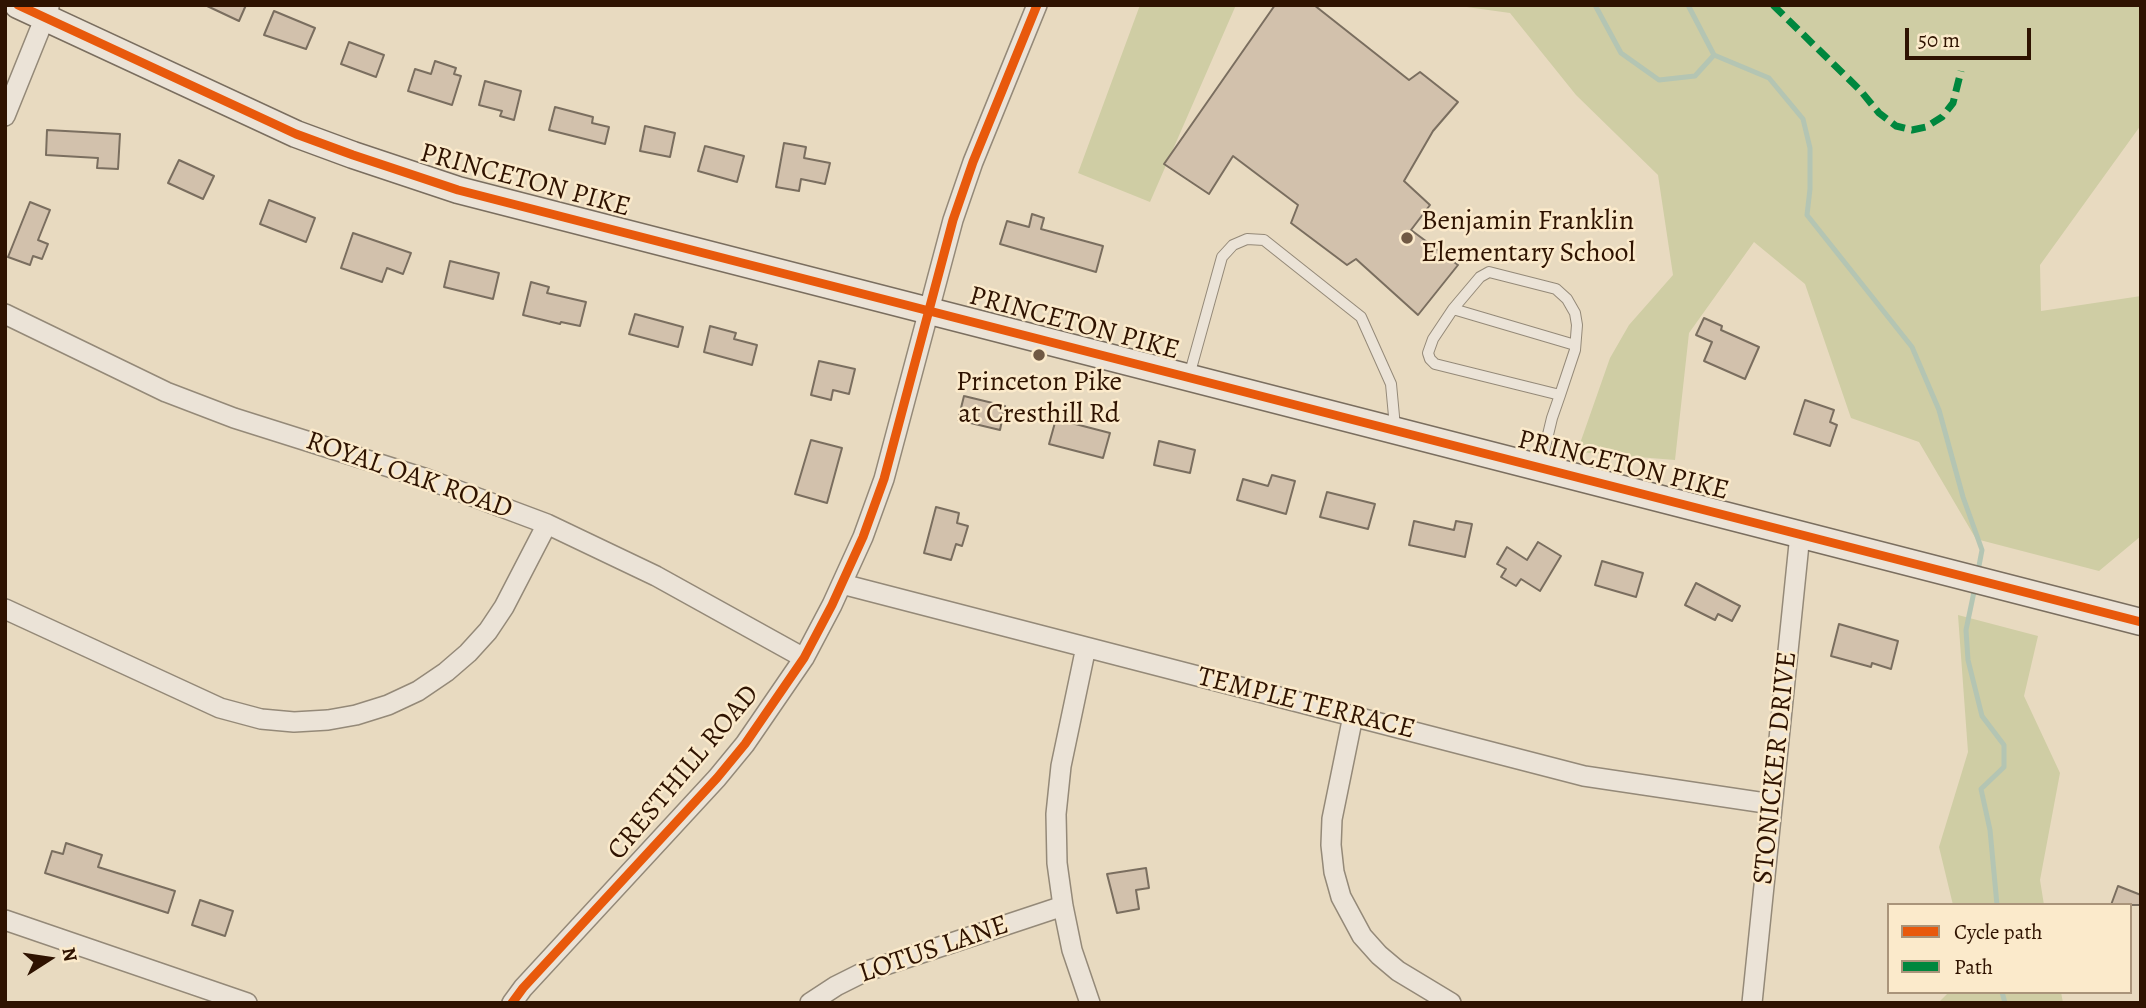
<!DOCTYPE html>
<html>
<head>
<meta charset="utf-8">
<style>
	body { margin:0 }
	#map { position:relative; width:2146px; height:1008px; overflow:hidden; background:#e8dac0; font-family:Alegreya,serif }
	canvas { display:block }
	.frame { position:absolute; inset:0; border:7px solid #2f1301; pointer-events:none }
	.legend { position:absolute; left:1887px; top:903px; width:245px; height:91px; box-sizing:border-box; background:#fbeacb; border:2px solid #a9947a; margin:0; padding:9px 12px; list-style:none; font-size:21px; color:#2f1301 }
	.legend li { display:flex; align-items:center; gap:14px; height:35px }
	.legend b { width:35px; border:2px solid #a9947a }
	.north { position:absolute; left:14px; top:924px; width:70px; height:70px; -webkit-text-stroke:5px #fbeacb; paint-order:stroke; rotate:78deg; font-size:19px; font-weight:700; line-height:28px; text-align:center; color:#2f1301 }
	.north::after { content:''; display:block; margin:auto; width:24px; height:32px; background:#2f1301; clip-path:polygon(50% 0,100% 100%,50% 72%,0 100%) }
	.scale { position:absolute; left:1905px; top:28px; width:126px; height:32px; box-sizing:border-box; border:4px solid #2f1301; border-top:0; padding-left:9px; font-size:21px; line-height:24px; white-space:nowrap; color:#2f1301; -webkit-text-stroke:5px #fbeacb; paint-order:stroke }
</style>
</head>
<body>
<div id="map">
<canvas width="2146" height="1008"></canvas>
<div class="frame"></div>
<ul class="legend">
<li><b style="height:9px;background:#e8590c"></b>Cycle path</li>
<li><b style="height:9px;background:#00873e"></b>Path</li>
</ul>
<div class="north">N</div>
<div class="scale">50 m</div>
</div>
<script>
const ctx = document.querySelector('canvas').getContext('2d');
ctx.lineJoin = 'round';
function paint(path, color) {
  ctx.fillStyle = color;
  ctx.fill(path, 'evenodd');
}
function shape(rows) {
  const path = new Path2D();
  for (const r of rows) {
    path.moveTo(r[0], r[1]);
    for (let i = 2; i < r.length; i += 2) path.lineTo(r[i], r[i + 1]);
  }
  return path;
}
function trace(path, color, width, dash) {
  ctx.strokeStyle = color;
  ctx.lineWidth = width;
  ctx.lineCap = dash ? 'butt' : 'round';
  ctx.setLineDash(dash || []);
  ctx.stroke(path);
}
function label(font, color, halo, rows, align = 'center') {
  ctx.font = font + ' Alegreya,serif';
  ctx.lineWidth = 5;
  ctx.setLineDash([]);
  ctx.textBaseline = 'middle';
  ctx.strokeStyle = halo;
  ctx.fillStyle = color;
  for (const [text, x, y, turn = 0] of rows) {
    ctx.save();
    ctx.translate(x, y);
    ctx.rotate((+turn || 0) * Math.PI / 180);
    ctx.textAlign = isNaN(turn) ? turn : align;
    if (halo) ctx.strokeText(text, 0, 0);
    ctx.fillText(text, 0, 0);
    ctx.restore();
  }
}
paint(shape([
	[1140,5,1236,5,1150,202,1078,173],
	[1452,5,2141,5,2141,125,2040,265,2041,311,2141,296,2141,536,2099,571,1976,539,1919,442,1851,418,1805,284,1754,242,1689,333,1675,460,1577,452,1610,358,1629,325,1673,275,1658,175,1576,95,1510,13],
	[1958,615,2038,636,2024,696,2060,773,2040,880,2044,905,1953,905,1939,847,1968,752],
	[1949,992,2061,992,2063,1003,1938,1003]
]), '#cfcda4');
trace(shape([
	[1595,5,1621,53,1659,80,1695,76,1714,55,1769,78,1803,119,1810,148,1810,189,1807,215,1912,347,1939,410,1963,497,1982,550,1978,571],
	[1688,5,1714,55],
	[1975,587,1966,630,1968,660,1982,716,2004,745,2004,767,1981,789,1990,830,1997,905],
	[2002,992,2005,1003]
]), '#b4c5b3', 5);
const building = shape([
	[205,5,246,5,239,21,205,5],
	[1275,5,1314,5,1409,80,1420,72,1458,102,1433,131,1404,181,1430,205,1411,230,1458,265,1418,315,1356,259,1347,265,1291,223,1298,205,1233,156,1209,194,1164,164,1275,5],
	[274,11,315,28,306,49,264,35,274,11],
	[349,42,384,55,376,77,341,64,349,42],
	[435,61,456,68,454,74,461,76,452,105,408,91,415,69,431,74,435,61],
	[485,81,521,91,514,120,500,116,502,111,479,105,485,81],
	[555,107,593,117,592,123,609,127,605,144,549,130,555,107],
	[645,126,675,133,670,157,640,151,645,126],
	[47,130,120,134,118,169,97,168,98,158,46,155,47,130],
	[784,143,806,147,804,158,830,163,825,184,801,179,799,191,776,187,784,143],
	[705,146,744,156,737,182,698,171,705,146],
	[179,160,214,176,203,199,168,183,179,160],
	[269,200,315,218,306,242,260,224,269,200],
	[30,202,50,210,38,240,48,244,42,259,33,256,30,265,8,257,30,202],
	[1032,214,1044,218,1041,229,1103,246,1096,272,1000,244,1007,221,1029,227,1032,214],
	[353,233,411,253,403,274,387,268,382,282,341,268,353,233],
	[450,261,499,273,493,299,444,287,450,261],
	[531,282,549,287,547,293,586,302,580,326,561,322,560,324,523,315,531,282],
	[635,314,683,327,678,347,629,334,635,314],
	[1704,318,1722,326,1721,330,1759,347,1745,379,1704,361,1712,342,1696,335,1704,318],
	[710,326,736,333,734,339,757,345,752,365,704,352,710,326],
	[819,361,855,369,849,394,833,390,831,400,811,395,819,361],
	[964,396,1005,406,1000,430,958,420,964,396],
	[1805,400,1834,410,1830,422,1837,425,1830,446,1794,434,1805,400],
	[1056,419,1110,433,1103,458,1049,444,1056,419],
	[811,440,842,448,827,503,795,494,811,440],
	[1159,441,1195,450,1190,473,1154,465,1159,441],
	[1272,475,1295,481,1286,514,1237,500,1243,479,1268,486,1272,475],
	[1327,492,1375,504,1368,529,1320,517,1327,492],
	[936,507,959,513,957,523,968,526,962,546,956,544,951,560,924,553,936,507],
	[1414,521,1454,530,1456,521,1472,524,1465,557,1409,545,1414,521],
	[1538,542,1561,556,1540,591,1521,579,1516,586,1501,577,1506,569,1497,564,1507,547,1527,560,1538,542],
	[1602,561,1643,573,1636,597,1595,585,1602,561],
	[1696,583,1740,606,1732,621,1718,614,1715,620,1685,605,1696,583],
	[1839,624,1898,641,1891,669,1872,663,1871,667,1831,656,1839,624],
	[66,843,102,855,98,867,175,891,168,913,45,873,52,851,63,854,66,843],
	[1146,868,1149,888,1136,890,1139,909,1117,913,1107,874,1146,868],
	[2118,886,2141,895,2141,905,2111,905,2118,886],
	[200,900,233,911,225,936,192,925,200,900]
]);
paint(building, '#d2c1ac');
trace(building, '#7a6e5f', 2);
const lane = shape([
	[1453,309,1575,345],
	[1189,376,1222,257,1233,245,1247,239,1264,240,1361,317,1391,384,1395,427],
	[1540,468,1552,418,1560,395,1575,350,1577,325,1575,313,1567,299,1556,289,1489,272,1480,277,1453,309,1433,339,1428,353,1430,359,1435,364,1560,395]
]);
const street = shape([
	[5,116,49,7],
	[5,314,166,392,234,418,424,478,547,524,656,576,804,658],
	[842,584,1584,776,1772,804],
	[5,609,220,708,261,719,294,722,328,720,356,715,388,705,418,691,446,672,468,653,488,631,504,607,547,524],
	[1086,647,1061,766,1056,814,1057,863,1063,906,1072,950,1090,1003],
	[1353,716,1332,819,1331,845,1334,872,1341,897,1362,936,1379,955,1398,971,1451,1003],
	[5,920,247,1003],
	[512,1003,523,988,717,778,745,744,804,658,832,605,863,537,884,479,953,220,973,162,1037,5],
	[810,1003,836,986,864,972,1063,906],
	[1752,1003,1800,534]
]);
const secondary = shape([
	[18,5,296,134,353,155,458,190,2141,622]
]);
trace(lane, '#948978', 12);
trace(street, '#948978', 22);
trace(secondary, '#7a6e5f', 29);
trace(lane, '#ebe3d7', 10);
trace(street, '#ebe3d7', 19);
trace(secondary, '#ebe3d7', 26);
trace(shape([
	[1773,5,1860,90,1879,113,1896,126,1912,130,1926,127,1942,117,1953,103,1961,71]
]), '#00873e', 7, [14, 7]);
trace(shape([
	[18,5,296,134,353,155,458,190,2141,622],
	[512,1003,523,988,717,778,745,744,804,658,832,605,863,537,884,479,953,220,973,162,1037,5]
]), '#e8590c', 9);
for (const [x, y, r, color] of [
	[1407,238,7,"#705944"],
	[1039,355,7,"#705944"]
]) {
  const dot = new Path2D();
  dot.arc(x, y, r, 0, 2 * Math.PI);
  ctx.fillStyle = color;
  ctx.fill(dot);
  trace(dot, '#fbeacb', 2.5);
}
label('28px', '#2f1301', '#fbeacb', [
	["PRINCETON PIKE",525,181,15],
	["PRINCETON PIKE",1074,324,15],
	["PRINCETON PIKE",1623,466,14],
	["ROYAL OAK ROAD",409,476,19],
	["TEMPLE TERRACE",1306,704,14],
	["STONICKER DRIVE",1776,768,-84],
	["CRESTHILL ROAD",684,773,-50],
	["LOTUS LANE",934,950,-19]
]);
label('28px', '#2f1301', '#fbeacb', [
	["Benjamin Franklin",1421,222],
	["Elementary School",1421,254],
	["Princeton Pike",1039,383,"center"],
	["at Cresthill Rd",1039,415,"center"]
], 'left');
</script>
</body>
</html>
